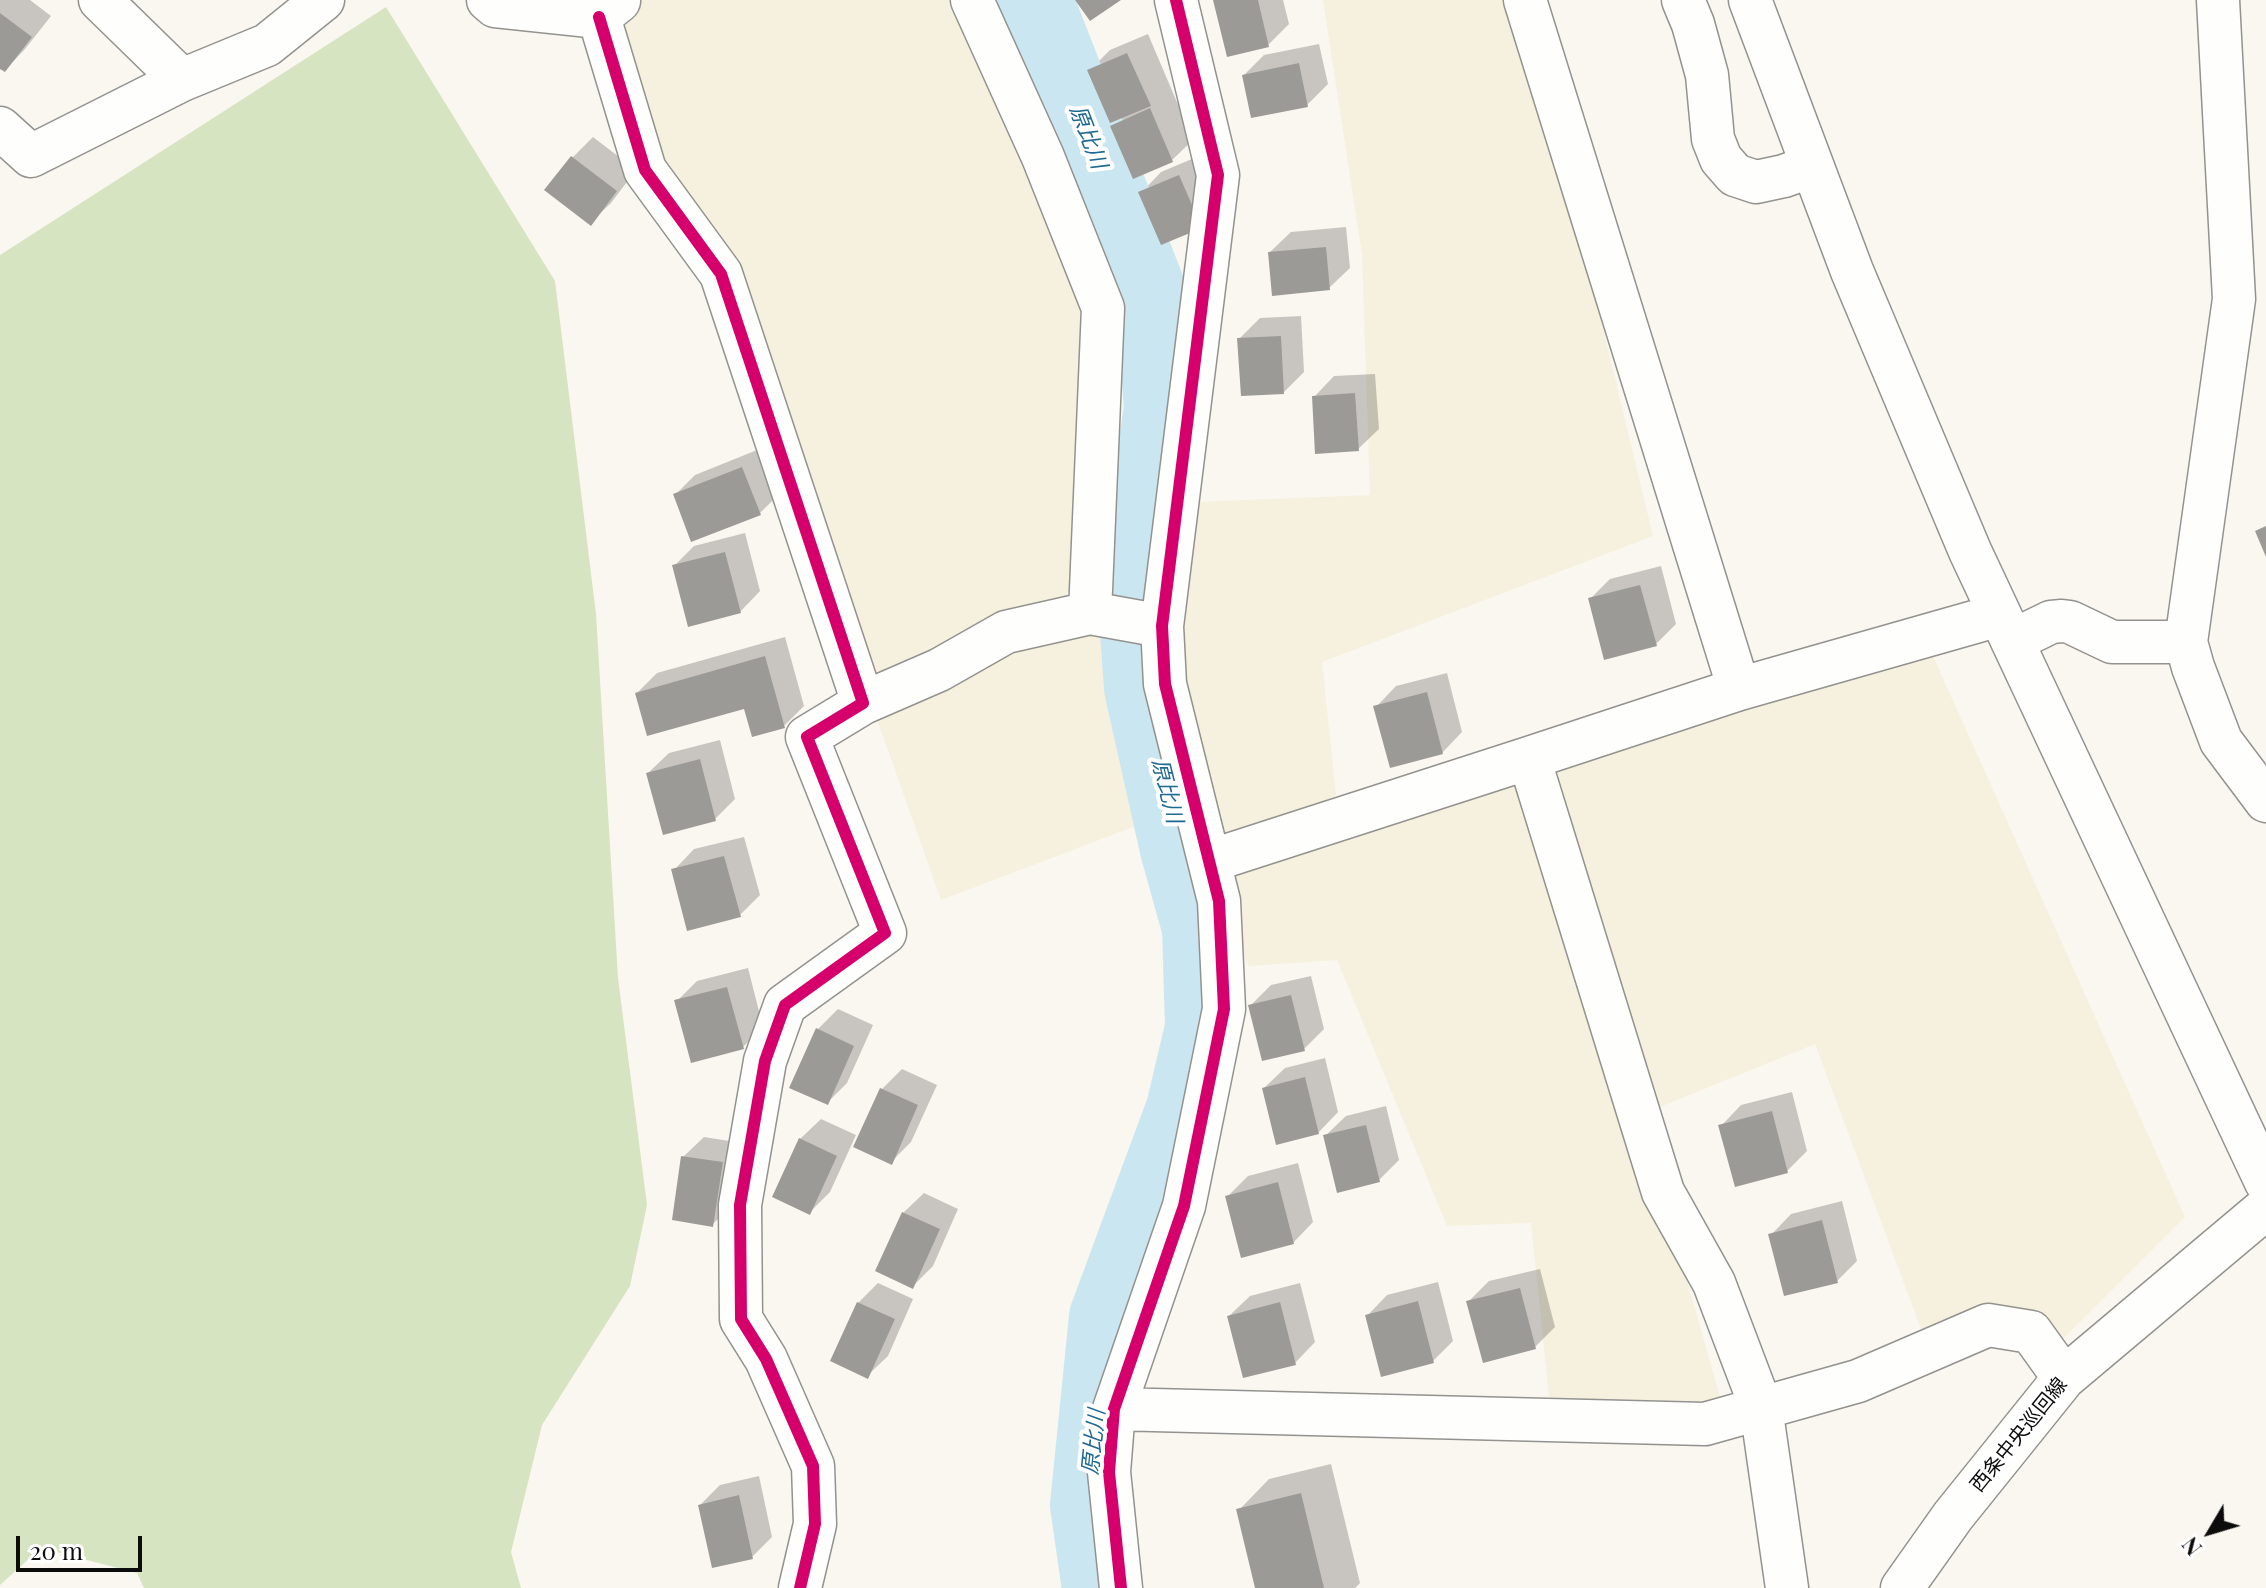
<!DOCTYPE html>
<html>
<head>
<meta charset="utf-8">
<style>
	body { margin:0 }
	#map { position:relative; width:2266px; height:1588px; overflow:hidden; background:#faf7f0; font-family:"Playfair Display",serif }
	canvas { display:block }
	.north { position:absolute; left:2170px; top:1492px; width:80px; height:80px; -webkit-text-stroke:6px #fff; paint-order:stroke; rotate:232deg; font-size:22px; font-weight:700; line-height:32px; text-align:center; color:#0c0c0c }
	.north::after { content:''; display:block; margin:auto; width:28px; height:36px; background:#0c0c0c; clip-path:polygon(50% 0,100% 100%,50% 72%,0 100%) }
	.scale { position:absolute; left:16px; top:1536px; width:126px; height:36px; box-sizing:border-box; border:4px solid #0c0c0c; border-top:0; padding-left:10px; font-size:24px; line-height:28px; white-space:nowrap; color:#0c0c0c; -webkit-text-stroke:6px #fff; paint-order:stroke }
</style>
</head>
<body>
<div id="map">
<canvas width="2266" height="1588"></canvas>
<div class="north">N</div>
<div class="scale">20 m</div>
</div>
<script>
const ctx = document.querySelector('canvas').getContext('2d');
ctx.lineJoin = 'round';
function paint(path, color) {
  ctx.fillStyle = color;
  ctx.fill(path, 'evenodd');
}
function shape(rows) {
  const path = new Path2D();
  for (const r of rows) {
    path.moveTo(r[0], r[1]);
    for (let i = 2; i < r.length; i += 2) path.lineTo(r[i], r[i + 1]);
  }
  return path;
}
function trace(path, color, width, dash) {
  ctx.strokeStyle = color;
  ctx.lineWidth = width;
  ctx.lineCap = dash ? 'butt' : 'round';
  ctx.setLineDash(dash || []);
  ctx.stroke(path);
}
function label(font, color, halo, rows, align = 'center') {
  ctx.font = font + ' "Playfair Display","Noto Sans JP",serif';
  ctx.lineWidth = 8;
  ctx.setLineDash([]);
  ctx.textBaseline = 'middle';
  ctx.strokeStyle = halo;
  ctx.fillStyle = color;
  for (const [text, x, y, turn = 0] of rows) {
    ctx.save();
    ctx.translate(x, y);
    ctx.rotate((+turn || 0) * Math.PI / 180);
    ctx.textAlign = isNaN(turn) ? turn : align;
    if (halo) ctx.strokeText(text, 0, 0);
    ctx.fillText(text, 0, 0);
    ctx.restore();
  }
}
paint(shape([
	[627,0,965,0,1086,266,1094,529,1141,824,941,900,754,372,599,17],
	[1323,0,1524,0,1653,536,1322,662,1336,795,1216,857,1924,636,2185,1217,2047,1355,1955,1339,1921,1329,1815,1044,1640,1115,1726,1418,1549,1397,1531,1223,1447,1226,1337,960,1248,966,1210,861,1162,626,1197,502,1370,495,1362,255]
]), '#f5f1de');
paint(shape([
	[386,7,555,281,596,614,618,978,647,1205,630,1286,542,1425,511,1552,521,1588,144,1588,137,1573,41,1548,0,1585,0,255]
]), '#d6e4c1');
paint(shape([
	[0,0,30,0,51,16,25,49,5,70,0,66],
	[1216,0,1283,0,1289,24,1268,45],
	[1148,34,1193,140,1172,160,1134,176,1113,126,1122,116,1089,71,1110,50],
	[1319,44,1328,84,1307,105,1244,75,1264,55],
	[593,137,636,170,611,203,590,223,547,190,573,157],
	[1199,156,1221,207,1162,243,1141,193,1161,172],
	[1346,227,1350,268,1329,288,1270,252,1291,232],
	[1301,316,1304,372,1284,392,1239,339,1260,318],
	[1375,374,1379,429,1358,449,1314,397,1334,376],
	[762,448,780,493,760,513,675,495,695,475],
	[745,533,760,591,740,612,674,566,694,546],
	[1661,566,1676,624,1656,644,1590,599,1610,579],
	[785,637,804,706,784,726,745,706,637,693,657,673],
	[1447,673,1462,732,1442,753,1376,707,1396,686],
	[720,740,735,799,715,819,648,773,669,753],
	[744,837,760,895,740,915,674,870,694,849],
	[748,968,763,1027,743,1047,677,1001,697,981],
	[1311,976,1324,1029,1304,1049,1251,1005,1271,985],
	[838,1009,873,1025,847,1083,827,1103,818,1029],
	[1325,1058,1338,1112,1318,1133,1264,1088,1285,1068],
	[902,1069,937,1085,911,1142,891,1162,882,1089],
	[1792,1092,1807,1151,1787,1171,1721,1126,1741,1105],
	[1386,1106,1399,1160,1379,1180,1325,1136,1346,1116],
	[821,1119,856,1135,830,1192,810,1212,800,1139],
	[704,1137,742,1143,733,1204,712,1225,683,1157],
	[1298,1163,1313,1222,1293,1243,1227,1197,1248,1176],
	[924,1193,958,1209,933,1266,913,1286,903,1213],
	[1842,1201,1857,1261,1837,1281,1771,1235,1791,1214],
	[1540,1269,1555,1327,1535,1347,1469,1301,1489,1281],
	[1438,1282,1453,1341,1433,1361,1367,1316,1387,1295],
	[878,1283,913,1299,888,1356,867,1376,858,1303],
	[1300,1283,1315,1342,1295,1363,1229,1316,1250,1296],
	[1331,1464,1360,1583,1355,1588,1257,1588,1239,1510,1269,1479],
	[759,1476,772,1537,752,1557,700,1505,720,1485]
]), '#0003');
trace(shape([
	[1035,0,1154,306,1162,408,1135,590,1142,688,1178,849,1200,928,1203,1028,1184,1109,1107,1317,1088,1505,1100,1588]
]), '#cae6f1', 76);
paint(shape([
	[1075,0,1121,0,1090,21],
	[1213,0,1258,0,1269,47,1227,57],
	[0,13,32,37,5,72,0,69],
	[1127,53,1151,106,1110,123,1087,70],
	[1299,63,1308,107,1251,118,1242,75],
	[1150,108,1173,162,1133,179,1110,126],
	[571,156,617,191,591,226,544,190],
	[1179,175,1202,228,1161,245,1138,192],
	[1326,247,1330,290,1272,296,1268,252],
	[1281,336,1284,394,1241,396,1237,338],
	[1355,393,1359,451,1315,454,1312,396],
	[742,467,761,515,691,542,673,494],
	[2266,526,2266,557,2255,531],
	[725,552,741,613,688,627,672,565],
	[1640,585,1657,646,1604,660,1588,598],
	[765,656,785,728,752,737,744,709,647,736,635,693],
	[1427,692,1443,754,1390,768,1373,706],
	[700,759,716,821,663,835,646,773],
	[724,856,741,917,687,931,671,869],
	[727,987,744,1049,691,1063,674,1000],
	[1291,995,1305,1051,1262,1061,1248,1005],
	[816,1028,854,1046,828,1105,789,1088],
	[1305,1077,1319,1134,1276,1145,1262,1088],
	[880,1088,918,1105,892,1165,853,1147],
	[1772,1111,1788,1173,1735,1187,1718,1125],
	[1366,1125,1380,1182,1337,1193,1323,1135],
	[799,1138,837,1156,810,1215,772,1197],
	[681,1156,723,1162,713,1227,672,1220],
	[1278,1182,1294,1244,1241,1258,1225,1196],
	[902,1212,940,1229,913,1289,875,1271],
	[1822,1220,1838,1283,1784,1296,1768,1234],
	[1520,1288,1536,1349,1483,1363,1466,1301],
	[1418,1301,1434,1363,1381,1377,1365,1315],
	[857,1302,895,1319,868,1379,830,1361],
	[1280,1302,1296,1365,1243,1378,1227,1316],
	[1301,1493,1324,1588,1255,1588,1236,1509],
	[739,1495,753,1559,712,1568,698,1505]
]), '#9c9a96');
const minor = shape([
	[100,0,182,80],
	[488,0,495,6,599,17,619,1],
	[972,0,1043,157,1103,308,1090,613,1162,626],
	[1525,0,1739,689],
	[1683,0,1693,24,1707,75,1713,139,1721,159,1735,175,1756,182,1784,176,1812,166],
	[1750,0,1852,271,1970,551,2266,1182],
	[2218,0,2234,299,2186,642,2193,667,2221,741,2266,801],
	[599,17,645,170,721,274,863,703,807,737,885,933,785,1005,765,1061,740,1205,741,1319,766,1359,813,1466,815,1524,800,1588],
	[0,128,31,156,182,80,267,45,323,0],
	[2012,641,2051,622,2062,621,2070,622,2112,642,2186,642],
	[863,703,939,670,1006,632,1090,613],
	[1210,861,1529,758],
	[1114,1409,1705,1424,1858,1381,1988,1325,2031,1332,2064,1378],
	[1121,1588,1109,1472,1114,1409,1184,1206,1224,1009,1219,901,1165,684,1162,626,1218,175,1176,0],
	[1787,1588,1761,1407,1714,1283,1663,1192,1529,758,1739,689,1999,615],
	[1902,1588,1953,1516,2064,1378,2266,1208]
]);
trace(minor, '#93928f', 45);
trace(minor, '#fefefd', 42);
trace(shape([
	[599,17,645,170,721,274,863,703,807,737,885,933,785,1005,765,1061,740,1205,741,1319,766,1359,813,1466,815,1524,800,1588],
	[1121,1588,1109,1472,1114,1409,1184,1206,1224,1009,1219,901,1165,684,1162,626,1218,175,1176,0]
]), '#d6006c', 12);
label('20px', '#0c0c0c', '#fff', [
	["西条中央巡回線",2019,1435,-51]
]);
label('italic 22px', '#206993', '#fff', [
	["原比川",1088,137,69],
	["原比川",1167,791,76],
	["原比川",1094,1442,-84]
]);
</script>
</body>
</html>
